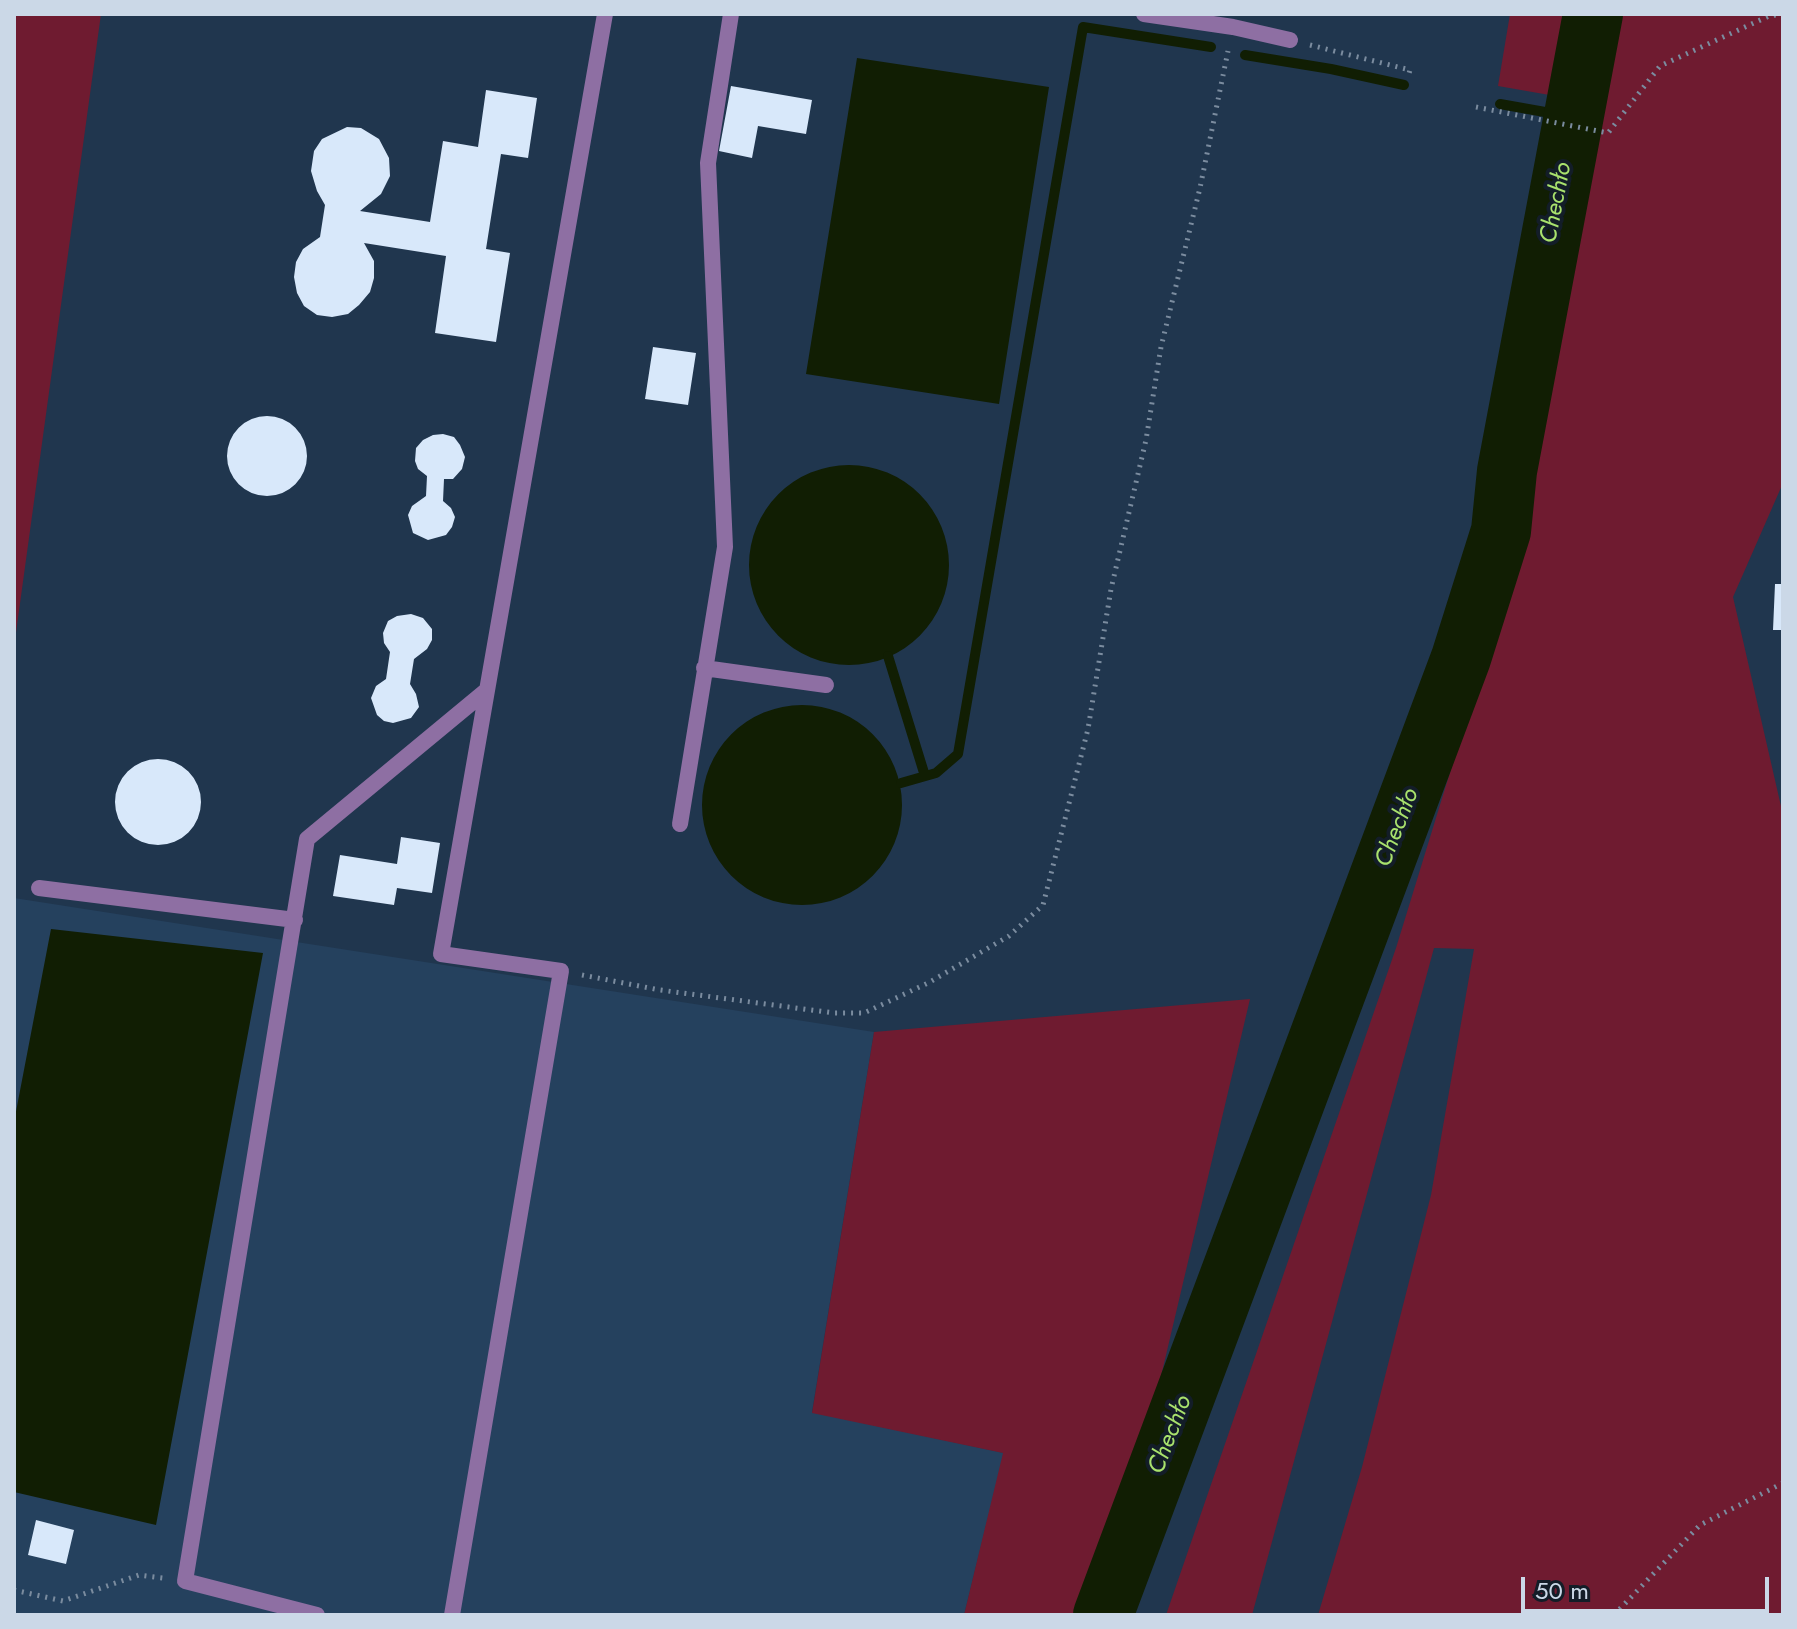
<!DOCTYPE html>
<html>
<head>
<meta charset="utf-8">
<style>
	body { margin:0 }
	#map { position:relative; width:1797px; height:1629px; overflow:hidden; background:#20364e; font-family:Jost,sans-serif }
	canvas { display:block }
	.frame { position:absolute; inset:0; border:16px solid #cbd8e7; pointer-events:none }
	.scale { position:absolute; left:1521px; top:1577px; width:248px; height:36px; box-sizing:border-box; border:4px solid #cbd8e7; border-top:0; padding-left:10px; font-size:24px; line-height:28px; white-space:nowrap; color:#cbd8e7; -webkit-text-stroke:6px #131d28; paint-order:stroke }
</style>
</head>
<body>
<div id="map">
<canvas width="1797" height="1629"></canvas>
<div class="frame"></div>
<div class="scale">50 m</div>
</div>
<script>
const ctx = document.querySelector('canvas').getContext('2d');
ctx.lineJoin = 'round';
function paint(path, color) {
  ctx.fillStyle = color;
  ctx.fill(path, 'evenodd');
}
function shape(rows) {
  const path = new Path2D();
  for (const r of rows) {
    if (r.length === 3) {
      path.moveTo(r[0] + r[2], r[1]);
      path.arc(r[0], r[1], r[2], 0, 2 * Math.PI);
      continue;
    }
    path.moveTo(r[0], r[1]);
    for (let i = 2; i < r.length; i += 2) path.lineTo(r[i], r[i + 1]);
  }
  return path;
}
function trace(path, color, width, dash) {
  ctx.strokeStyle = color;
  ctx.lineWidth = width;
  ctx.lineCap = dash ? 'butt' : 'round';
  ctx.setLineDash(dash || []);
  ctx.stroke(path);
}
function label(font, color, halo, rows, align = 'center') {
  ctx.font = font + ' Jost,sans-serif';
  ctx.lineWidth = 8;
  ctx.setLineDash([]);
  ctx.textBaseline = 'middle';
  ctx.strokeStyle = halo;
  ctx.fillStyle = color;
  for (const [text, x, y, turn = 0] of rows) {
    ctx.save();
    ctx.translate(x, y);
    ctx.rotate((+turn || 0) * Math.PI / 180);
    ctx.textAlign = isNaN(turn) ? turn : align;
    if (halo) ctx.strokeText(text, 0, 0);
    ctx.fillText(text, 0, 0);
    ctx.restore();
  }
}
paint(shape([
	[14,898,874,1032,812,1412,1004,1453,964,1615,14,1615]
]), '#25415e');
paint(shape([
	[14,14,101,14,14,647],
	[1510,14,1577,14,1561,97,1498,86],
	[1620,14,1783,14,1783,483,1733,597,1783,815,1783,1615,1318,1615,1362,1467,1431,1195,1474,949,1434,948,1252,1615,1166,1615,1396,948,1491,639,1524,519,1595,159],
	[1250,999,1141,1461,1082,1615,964,1615,1003,1453,812,1413,874,1032]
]), '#6f1b30');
paint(shape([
	[857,58,1049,87,999,404,806,374],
	[849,565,100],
	[802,805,100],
	[51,929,263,953,156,1525,14,1492,14,1122],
	[1141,1461,1173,1473,1119,1615,1082,1615]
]), '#111e03');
trace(shape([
	[1245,55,1331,69,1404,85],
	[1500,104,1573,117],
	[888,656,925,776],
	[901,783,936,773,958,754,1083,27,1211,47]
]), '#111e03', 10);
trace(shape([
	[1103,1615,1461,658,1501,531,1507,471,1593,14]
]), '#111e03', 60);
paint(shape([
	[731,86,812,100,806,134,758,126,752,158,719,151],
	[486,90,537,98,528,158,501,154,486,249,510,253,496,342,435,333,446,256,364,243,374,261,374,278,370,292,359,305,348,314,332,317,317,315,304,306,297,293,294,277,296,262,303,249,320,237,325,205,317,191,311,171,314,151,322,139,347,127,361,128,379,139,389,158,390,176,381,194,360,211,430,222,443,141,478,147],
	[653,347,696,353,688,405,645,399],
	[267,456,40],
	[443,434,454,437,460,445,465,457,462,469,453,479,444,479,443,501,451,508,455,517,452,527,446,535,428,540,413,533,408,515,412,506,426,496,427,476,418,469,415,461,416,448,423,440,433,435],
	[1775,584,1783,584,1783,630,1773,630],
	[411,614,423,618,432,629,432,640,427,649,414,659,410,684,416,694,419,707,411,718,393,723,384,721,377,715,371,698,376,686,386,679,390,652,384,643,383,633,388,621,397,616],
	[158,802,43],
	[401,837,440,843,432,893,397,888,394,905,333,896,340,855,397,864],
	[36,1520,74,1530,66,1564,28,1555]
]), '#d8e8fa');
trace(shape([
	[1310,45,1410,70,1408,77],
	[1476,107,1608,133,1660,66,1769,16,1783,14],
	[582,975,660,990,834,1013,864,1013,928,983,1009,936,1043,905,1088,729,1111,589,1146,440,1161,347,1200,188,1228,51],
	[14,1590,63,1601,139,1575,163,1578],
	[1614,1615,1700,1525,1783,1483]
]), '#7b8c9f', 5, [2, 6]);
trace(shape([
	[1144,14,1233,27,1290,40],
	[704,668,826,685],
	[680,824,725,547,708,163,731,14],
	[39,888,295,920],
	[317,1615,185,1581,307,839,487,690],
	[452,1615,561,971,441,954,605,14]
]), '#8e6fa3', 16);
label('italic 24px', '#a9e26d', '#131d28', [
	["Chechło",1557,203,-79],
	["Chechło",1398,828,-69],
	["Chechło",1171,1435,-69]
]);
</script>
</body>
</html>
